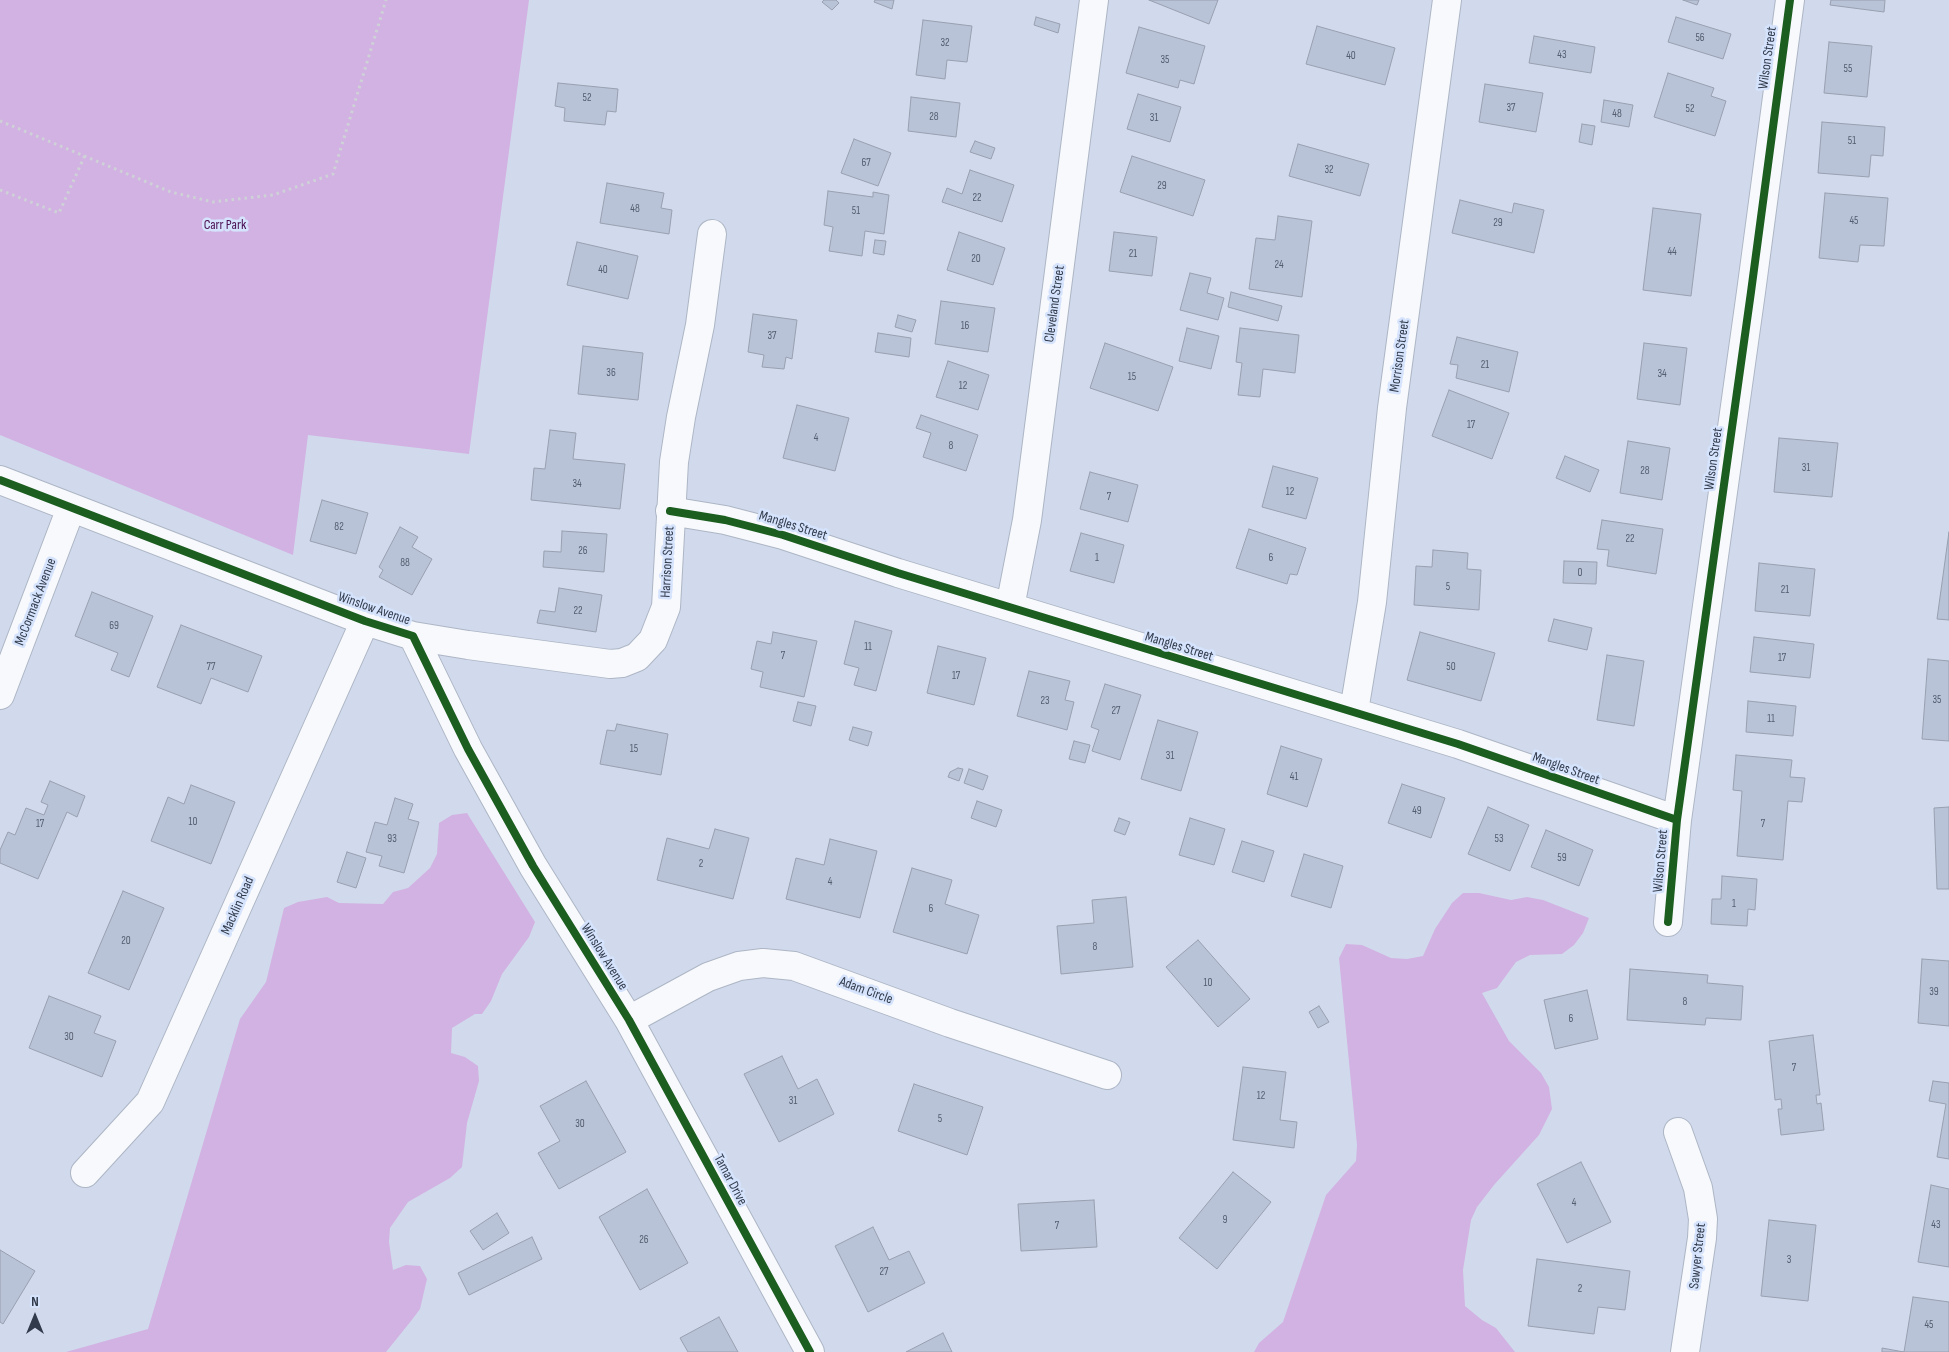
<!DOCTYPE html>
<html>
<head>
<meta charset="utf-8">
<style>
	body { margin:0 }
	#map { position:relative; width:1949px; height:1352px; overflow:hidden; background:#d0daec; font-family:"Sofia Sans Condensed",sans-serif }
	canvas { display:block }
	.north { position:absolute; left:10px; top:1292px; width:50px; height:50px; -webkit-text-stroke:4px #d5e3fd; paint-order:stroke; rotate:0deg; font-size:14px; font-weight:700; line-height:20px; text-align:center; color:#323b4c }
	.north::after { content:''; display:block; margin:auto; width:18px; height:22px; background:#323b4c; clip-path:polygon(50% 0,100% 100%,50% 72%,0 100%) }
</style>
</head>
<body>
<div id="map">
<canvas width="1949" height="1352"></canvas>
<div class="north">N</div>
</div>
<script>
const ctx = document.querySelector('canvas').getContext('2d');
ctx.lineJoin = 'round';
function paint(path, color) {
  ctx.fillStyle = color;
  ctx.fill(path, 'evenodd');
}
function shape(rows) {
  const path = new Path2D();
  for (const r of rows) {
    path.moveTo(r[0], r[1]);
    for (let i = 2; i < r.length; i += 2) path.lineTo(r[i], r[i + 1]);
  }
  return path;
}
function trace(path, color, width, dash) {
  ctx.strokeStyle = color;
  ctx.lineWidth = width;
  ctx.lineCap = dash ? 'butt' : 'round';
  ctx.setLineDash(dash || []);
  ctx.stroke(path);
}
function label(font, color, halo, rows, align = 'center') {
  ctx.font = font + ' "Sofia Sans Condensed",sans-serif';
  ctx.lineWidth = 5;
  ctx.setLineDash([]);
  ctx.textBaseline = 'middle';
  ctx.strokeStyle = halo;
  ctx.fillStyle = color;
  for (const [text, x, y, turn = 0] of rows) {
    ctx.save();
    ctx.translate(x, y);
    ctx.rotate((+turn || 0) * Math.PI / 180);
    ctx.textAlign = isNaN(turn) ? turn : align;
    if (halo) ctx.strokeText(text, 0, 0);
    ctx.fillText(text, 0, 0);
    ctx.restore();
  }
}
paint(shape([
	[0,0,529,0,469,454,308,435,293,555,0,435],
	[467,813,535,922,529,937,502,974,491,1001,482,1014,475,1014,452,1028,451,1053,465,1057,478,1066,479,1081,467,1123,462,1167,450,1178,408,1202,390,1228,389,1242,393,1270,406,1265,420,1266,427,1279,420,1309,411,1321,386,1352,66,1352,148,1329,240,1019,266,982,284,908,298,902,327,897,339,903,383,904,393,892,408,888,430,868,437,854,439,823,452,815],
	[1463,893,1479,893,1511,900,1527,897,1543,900,1589,918,1583,933,1574,945,1562,954,1530,955,1516,962,1497,988,1482,993,1509,1041,1541,1073,1549,1087,1552,1109,1539,1135,1494,1185,1477,1207,1471,1220,1463,1270,1465,1306,1482,1320,1496,1328,1515,1352,1254,1352,1259,1343,1283,1322,1326,1195,1356,1161,1357,1145,1339,958,1346,944,1362,945,1391,958,1407,959,1423,956,1435,929,1452,903]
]), '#d2b2e2');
const building = shape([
	[824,0,836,0,839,3,832,10,822,2,824,0],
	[875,0,894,0,892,9,874,2,875,0],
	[1149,0,1218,0,1209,24,1149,0],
	[1683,0,1699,0,1697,5,1683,0],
	[1831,0,1885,0,1884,12,1830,5,1831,0],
	[1036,17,1060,24,1058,33,1034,25,1036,17],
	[1676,17,1731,34,1723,59,1668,42,1676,17],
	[923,20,972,26,967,62,947,60,945,79,916,75,923,20],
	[1317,26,1395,48,1385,85,1306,64,1317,26],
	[1139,27,1205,46,1194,84,1180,80,1178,88,1126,73,1139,27],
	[1534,36,1595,47,1591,73,1529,63,1534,36],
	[1829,42,1872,46,1867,97,1824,93,1829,42],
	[1668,73,1714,88,1711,96,1726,101,1715,136,1654,117,1668,73],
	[558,83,618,89,616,112,607,111,605,125,564,121,565,108,555,106,558,83],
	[1485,84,1543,93,1536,132,1479,122,1485,84],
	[1138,94,1181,107,1170,142,1127,129,1138,94],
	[911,97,960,103,956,137,908,131,911,97],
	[1604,100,1633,105,1629,127,1601,122,1604,100],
	[1822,122,1885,127,1883,156,1871,155,1869,177,1818,173,1822,122],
	[1582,124,1595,126,1592,145,1579,142,1582,124],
	[854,139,891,153,878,186,841,173,854,139],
	[975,141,995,148,991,159,970,152,975,141],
	[1298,144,1369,164,1360,196,1289,176,1298,144],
	[1132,156,1205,180,1193,216,1120,192,1132,156],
	[970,170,1014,185,1002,222,942,202,947,188,962,194,970,170],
	[607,183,664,193,661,208,672,210,669,234,600,223,607,183],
	[828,191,873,197,873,192,889,195,884,234,865,231,862,256,829,251,833,227,824,225,828,191],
	[1825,193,1888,198,1884,246,1860,245,1858,262,1819,258,1825,193],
	[1460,200,1512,213,1514,203,1544,210,1534,253,1452,233,1460,200],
	[1653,208,1701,214,1691,296,1643,290,1653,208],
	[1278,216,1312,221,1302,297,1249,289,1256,238,1275,240,1278,216],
	[959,232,1005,248,993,285,947,270,959,232],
	[1114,232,1157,237,1152,276,1109,271,1114,232],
	[875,240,886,241,884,255,873,253,875,240],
	[577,242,638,256,628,299,567,285,577,242],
	[1190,273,1211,278,1207,293,1224,298,1218,320,1180,310,1190,273],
	[1231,292,1282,306,1278,321,1228,307,1231,292],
	[941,301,995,308,988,352,935,344,941,301],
	[753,314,797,320,792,359,786,357,784,369,762,367,764,355,748,352,753,314],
	[898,315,916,320,912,332,895,327,898,315],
	[1187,328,1219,336,1211,369,1179,361,1187,328],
	[1240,328,1299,335,1295,373,1263,369,1260,397,1238,395,1242,363,1236,362,1240,328],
	[878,333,911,338,909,357,875,352,878,333],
	[1457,337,1518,352,1509,392,1456,378,1458,365,1450,364,1457,337],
	[1105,343,1173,367,1158,411,1090,388,1105,343],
	[1644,343,1687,348,1680,405,1637,399,1644,343],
	[583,346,643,353,638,400,578,394,583,346],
	[948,361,989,375,978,410,936,397,948,361],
	[1449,390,1509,413,1492,459,1432,436,1449,390],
	[797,405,849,418,835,471,783,458,797,405],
	[921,415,978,435,966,471,923,457,931,433,916,428,921,415],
	[550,430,576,433,573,459,625,464,620,509,531,500,534,468,545,469,550,430],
	[1779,438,1838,443,1832,497,1774,492,1779,438],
	[1628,441,1670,448,1662,500,1620,493,1628,441],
	[1565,456,1599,470,1590,492,1556,478,1565,456],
	[1273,466,1318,478,1306,519,1262,507,1273,466],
	[1090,472,1138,485,1128,522,1080,509,1090,472],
	[322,500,368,513,356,554,310,541,322,500],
	[1602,520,1663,529,1656,574,1607,566,1609,550,1597,549,1602,520],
	[400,527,418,537,412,547,432,559,412,595,379,577,383,570,379,567,400,527],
	[1249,529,1306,548,1297,575,1290,574,1287,584,1236,568,1249,529],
	[562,531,607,534,604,572,543,567,544,551,561,552,562,531],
	[1949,532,1949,620,1937,619,1949,532],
	[1081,533,1124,545,1114,583,1070,571,1081,533],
	[1433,550,1468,553,1467,569,1481,570,1479,610,1414,605,1416,566,1432,567,1433,550],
	[1564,561,1597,562,1596,584,1563,583,1564,561],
	[1759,563,1815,569,1810,616,1755,611,1759,563],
	[559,588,602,595,596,632,537,623,540,610,555,612,559,588],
	[92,592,153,616,129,677,111,670,118,653,75,636,92,592],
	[1554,619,1592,628,1587,650,1548,641,1554,619],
	[855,621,892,631,876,691,854,685,859,668,844,664,855,621],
	[181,625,262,656,248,692,211,678,201,704,157,687,181,625],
	[773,632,817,641,804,697,760,687,763,672,751,669,757,641,771,644,773,632],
	[1420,632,1495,653,1481,701,1407,680,1420,632],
	[1754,637,1814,644,1810,678,1750,672,1754,637],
	[938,646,986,658,974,705,927,693,938,646],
	[1607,655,1644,661,1634,726,1597,720,1607,655],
	[1928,659,1949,661,1949,741,1922,739,1928,659],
	[1029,671,1070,681,1065,700,1074,702,1067,730,1017,716,1029,671],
	[1105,684,1141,695,1120,760,1092,751,1099,730,1091,727,1105,684],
	[1748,701,1796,706,1793,736,1746,732,1748,701],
	[798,702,816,706,811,726,793,721,798,702],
	[1158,720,1198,732,1181,791,1141,779,1158,720],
	[617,724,668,734,661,775,600,764,607,730,615,731,617,724],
	[853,727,872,732,868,746,849,740,853,727],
	[1074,741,1090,745,1085,763,1069,759,1074,741],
	[1281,746,1322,759,1307,807,1267,794,1281,746],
	[1736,755,1792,760,1790,777,1805,778,1802,802,1788,801,1783,860,1737,856,1742,791,1733,790,1736,755],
	[958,768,963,769,959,781,948,777,950,772,958,768],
	[969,769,988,776,983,790,964,783,969,769],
	[50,781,85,796,77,817,67,812,38,879,0,863,0,850,8,832,15,835,26,808,44,815,48,805,41,802,50,781],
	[1402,784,1445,798,1431,838,1388,823,1402,784],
	[191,785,235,802,211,864,151,841,168,797,184,804,191,785],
	[395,798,413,804,408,819,419,822,404,873,379,866,382,856,366,852,375,822,387,825,395,798],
	[977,801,1002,810,996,827,971,818,977,801],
	[1488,807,1529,825,1510,871,1468,854,1488,807],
	[1949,807,1949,889,1937,889,1934,808,1949,807],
	[1119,818,1130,822,1125,835,1114,831,1119,818],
	[1190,818,1225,829,1214,865,1179,855,1190,818],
	[715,829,749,838,733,899,657,880,667,838,709,849,715,829],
	[1546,830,1593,850,1579,886,1531,867,1546,830],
	[830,839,877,851,860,918,786,899,796,858,824,865,830,839],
	[1242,841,1274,851,1264,882,1232,872,1242,841],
	[347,852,366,858,356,888,337,882,347,852],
	[1304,854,1343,866,1331,908,1291,896,1304,854],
	[912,868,952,880,945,904,979,915,967,954,893,932,912,868],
	[1722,876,1757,879,1755,910,1748,909,1747,926,1711,924,1712,899,1721,899,1722,876],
	[123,891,164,908,129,990,88,973,123,891],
	[1126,897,1133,967,1061,974,1057,926,1094,923,1092,900,1126,897],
	[1198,940,1250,999,1218,1027,1166,967,1198,940],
	[1922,959,1949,961,1949,1026,1918,1023,1922,959],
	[1630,969,1708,975,1707,983,1743,986,1741,1020,1706,1018,1705,1025,1627,1020,1630,969],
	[1587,990,1598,1039,1555,1049,1544,1000,1587,990],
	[49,996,101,1016,94,1033,116,1041,102,1077,29,1048,49,996],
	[1319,1006,1329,1022,1318,1028,1309,1012,1319,1006],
	[1813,1035,1820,1095,1816,1095,1817,1104,1821,1103,1824,1130,1781,1135,1778,1109,1782,1109,1781,1099,1775,1100,1769,1041,1813,1035],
	[782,1056,798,1089,817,1079,834,1114,779,1142,744,1074,782,1056],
	[1243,1067,1286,1072,1280,1120,1297,1122,1294,1148,1233,1140,1243,1067],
	[586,1081,626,1152,559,1189,538,1153,560,1141,540,1106,586,1081],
	[1933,1081,1949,1083,1949,1159,1937,1157,1946,1104,1929,1101,1933,1081],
	[914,1084,983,1107,967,1155,898,1131,914,1084],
	[1581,1162,1611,1222,1567,1243,1537,1184,1581,1162],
	[1233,1172,1271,1202,1217,1269,1179,1238,1233,1172],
	[1931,1185,1949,1189,1949,1267,1918,1262,1931,1185],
	[647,1189,688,1263,640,1290,599,1217,647,1189],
	[1094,1200,1097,1247,1021,1251,1018,1204,1094,1200],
	[497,1213,509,1233,483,1250,470,1231,497,1213],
	[1769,1220,1816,1225,1808,1301,1761,1296,1769,1220],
	[873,1227,889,1260,909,1251,925,1283,868,1312,835,1246,873,1227],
	[532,1237,542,1259,469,1295,458,1273,532,1237],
	[0,1250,35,1271,3,1324,0,1322,0,1250],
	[1537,1259,1630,1271,1625,1310,1598,1307,1594,1334,1528,1326,1537,1259],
	[1913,1297,1949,1302,1949,1352,1882,1352,1882,1348,1904,1352,1913,1297],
	[719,1317,738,1352,688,1352,680,1338,719,1317],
	[943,1333,952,1352,906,1352,943,1333]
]);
paint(building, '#b8c3d7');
trace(building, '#98a0b0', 1);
const minor = shape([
	[0,480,365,621,413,636,468,749,533,866,629,1020,810,1352],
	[670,511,725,520,783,535,898,573,1458,744,1677,820],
	[1010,607,1027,520,1094,0],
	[413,636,468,645,610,664,622,663,637,657,653,640,666,607,674,462,681,417,700,325,712,234],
	[0,695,71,508],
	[1354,711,1372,602,1392,408,1447,0],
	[1668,922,1677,820,1751,292,1790,0],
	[629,1020,708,977,739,966,763,963,794,966,950,1023,1107,1075],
	[1678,1132,1698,1188,1703,1219,1702,1238,1685,1352],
	[85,1173,150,1102,365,621]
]);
trace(minor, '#adb6c5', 30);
trace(shape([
	[0,121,171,192,213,202,273,195,333,174,386,0],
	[0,190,59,213,85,155]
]), '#ced2d7', 3, [2.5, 4]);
trace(minor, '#f8f9fc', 28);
trace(shape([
	[0,480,365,621,413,636,468,749,533,866,629,1020,810,1352],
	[670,511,725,520,783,535,898,573,1458,744,1677,820],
	[1668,922,1677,820,1751,292,1790,0]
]), '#1b5e20', 8);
label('11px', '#555e70', null, [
	["56",1700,38],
	["32",945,43],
	["43",1562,55],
	["40",1351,56],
	["35",1165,60],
	["55",1848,69],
	["52",587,98],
	["37",1511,108],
	["52",1690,109],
	["48",1617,114],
	["28",934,117],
	["31",1154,118],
	["51",1852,141],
	["67",866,163],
	["32",1329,170],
	["29",1162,186],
	["22",977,198],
	["48",635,209],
	["51",856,211],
	["45",1854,221],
	["29",1498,223],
	["44",1672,252],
	["21",1133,254],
	["20",976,259],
	["24",1279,265],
	["40",603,270],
	["16",965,326],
	["37",772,336],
	["21",1485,365],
	["36",611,373],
	["34",1662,374],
	["15",1132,377],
	["12",963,386],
	["17",1471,425],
	["4",816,438],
	["8",951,446],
	["31",1806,468],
	["28",1645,471],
	["34",577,484],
	["12",1290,492],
	["7",1109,497],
	["82",339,527],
	["22",1630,539],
	["26",583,551],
	["1",1097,558],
	["6",1271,558],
	["88",405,563],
	["0",1580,573],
	["5",1448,587],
	["21",1785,590],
	["22",578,611],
	["69",114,626],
	["11",868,647],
	["7",783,656],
	["17",1782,658],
	["77",211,667],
	["50",1451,667],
	["17",956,676],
	["35",1937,700],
	["23",1045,701],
	["27",1116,711],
	["11",1771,719],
	["15",634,749],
	["31",1170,756],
	["41",1294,777],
	["49",1417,811],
	["10",193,822],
	["17",40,824],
	["7",1763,824],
	["93",392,839],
	["53",1499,839],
	["59",1562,858],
	["2",701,864],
	["4",830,882],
	["1",1734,904],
	["6",931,909],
	["20",126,941],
	["8",1095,947],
	["10",1208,983],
	["39",1934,992],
	["8",1685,1002],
	["6",1571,1019],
	["30",69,1037],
	["7",1794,1068],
	["12",1261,1096],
	["31",793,1101],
	["5",940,1119],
	["30",580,1124],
	["4",1574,1203],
	["9",1225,1220],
	["43",1936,1225],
	["7",1057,1226],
	["26",644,1240],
	["3",1789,1260],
	["27",884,1272],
	["2",1580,1289],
	["45",1929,1325]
]);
label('14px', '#323b4c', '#d5e3fd', [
	["Wilson Street",1768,58,-82],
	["Cleveland Street",1055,304,-82],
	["Morrison Street",1400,356,-82],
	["Wilson Street",1714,459,-82],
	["Mangles Street",793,526,17],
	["Harrison Street",668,562,-87],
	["McCormack Avenue",36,602,-69],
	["Winslow Avenue",374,609,19],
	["Mangles Street",1179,647,17],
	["Mangles Street",1566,769,20],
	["Wilson Street",1661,861,-85],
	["Macklin Road",238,906,-66],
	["Winslow Avenue",604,957,58],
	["Adam Circle",866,991,20],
	["Tamar Drive",730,1180,62],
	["Sawyer Street",1698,1256,-84]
]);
label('14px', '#4a0c50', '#d5e3fd', [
	["Carr Park",225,225]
]);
</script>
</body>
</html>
